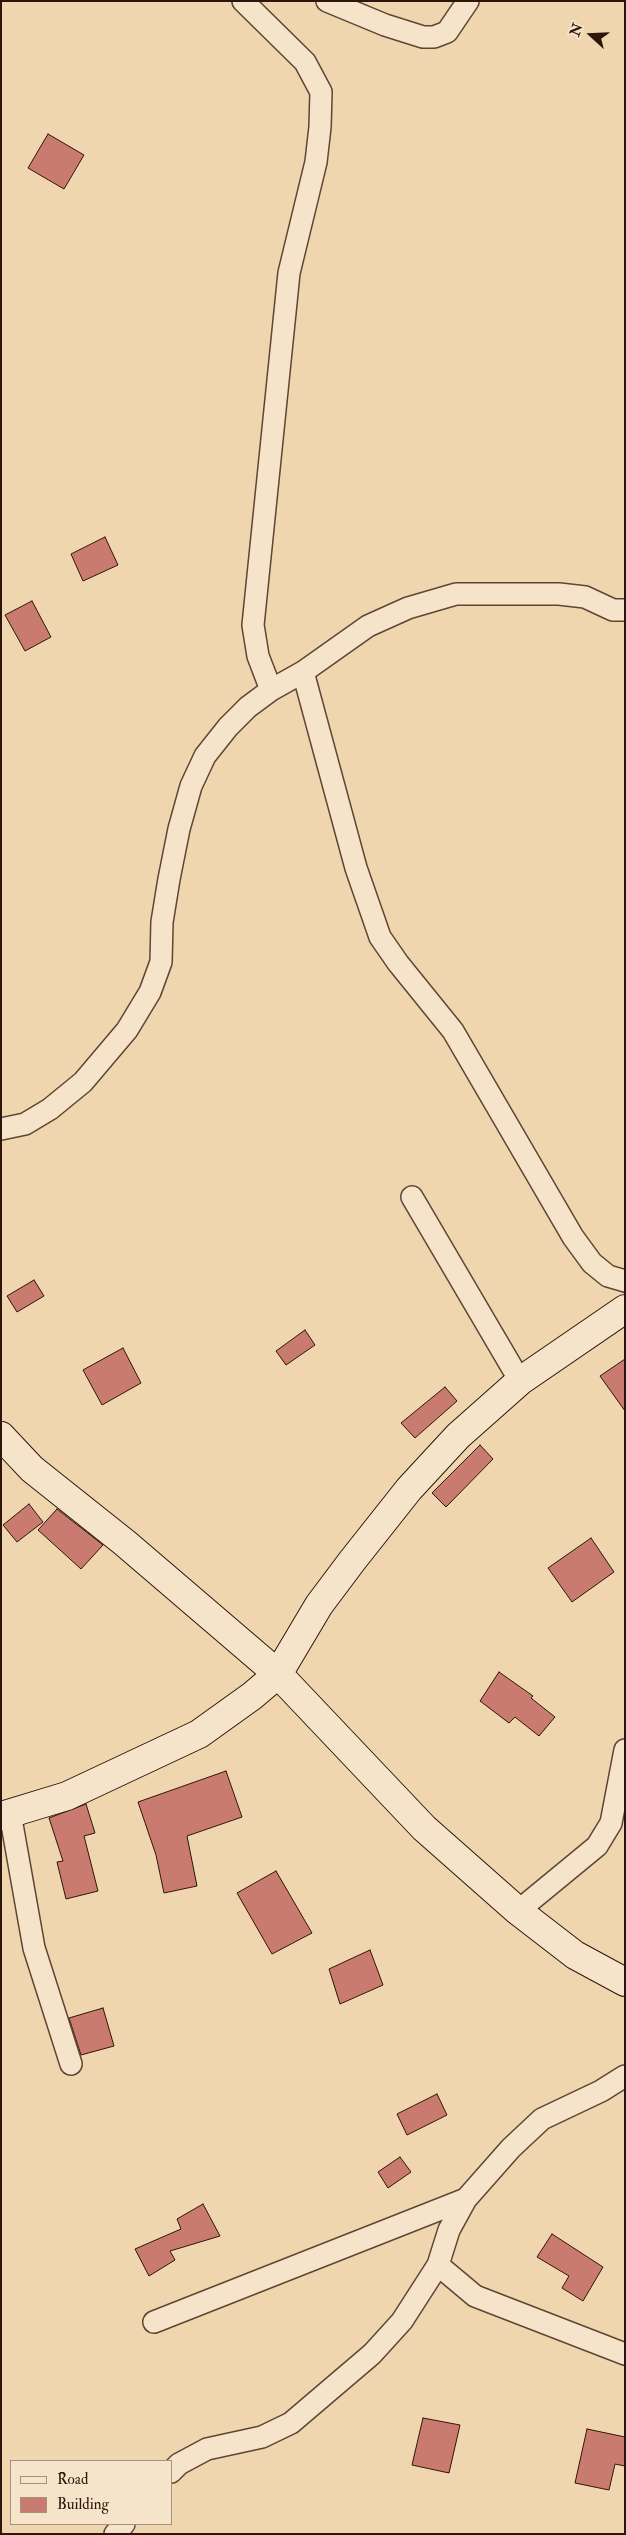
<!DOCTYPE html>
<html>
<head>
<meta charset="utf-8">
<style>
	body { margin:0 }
	#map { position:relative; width:626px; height:2535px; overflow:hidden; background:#f0d6ae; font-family:"IM FELL Double Pica",serif }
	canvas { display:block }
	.frame { position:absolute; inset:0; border:2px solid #2e150b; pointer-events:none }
	.legend { position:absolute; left:10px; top:2460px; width:162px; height:65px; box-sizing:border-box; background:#f5e4ca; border:1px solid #a5917e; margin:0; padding:6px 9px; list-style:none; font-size:15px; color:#2e150b }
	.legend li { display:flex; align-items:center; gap:10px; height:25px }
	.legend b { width:25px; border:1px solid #a5917e }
	.north { position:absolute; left:566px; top:10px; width:50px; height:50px; -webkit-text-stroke:4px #f5e4ca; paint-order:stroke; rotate:290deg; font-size:14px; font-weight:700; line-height:20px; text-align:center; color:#2e150b }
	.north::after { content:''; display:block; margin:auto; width:18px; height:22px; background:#2e150b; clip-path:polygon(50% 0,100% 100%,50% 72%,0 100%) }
</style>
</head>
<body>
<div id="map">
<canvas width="626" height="2535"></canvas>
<div class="frame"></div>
<ul class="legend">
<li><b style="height:6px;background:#f5e4ca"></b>Road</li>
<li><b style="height:14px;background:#ca7b70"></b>Building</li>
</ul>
<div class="north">N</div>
</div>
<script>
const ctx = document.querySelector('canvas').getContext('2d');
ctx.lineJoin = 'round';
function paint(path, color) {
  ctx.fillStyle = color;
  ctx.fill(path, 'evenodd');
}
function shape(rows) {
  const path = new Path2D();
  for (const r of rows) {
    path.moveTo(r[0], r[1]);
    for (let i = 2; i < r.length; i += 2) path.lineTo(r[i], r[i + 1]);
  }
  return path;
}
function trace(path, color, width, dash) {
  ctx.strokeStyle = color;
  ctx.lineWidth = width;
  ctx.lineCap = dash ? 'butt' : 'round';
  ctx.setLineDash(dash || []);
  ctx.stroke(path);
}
const building = shape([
	[48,134,84,155,64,189,28,168,48,134],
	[105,537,118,565,83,581,71,554,105,537],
	[32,601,51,637,25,651,5,615,32,601],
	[34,1280,44,1296,17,1312,7,1296,34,1280],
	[305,1330,315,1345,286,1365,276,1351,305,1330],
	[123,1348,141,1383,102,1405,83,1370,123,1348],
	[625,1359,625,1411,600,1376,625,1359],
	[445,1387,457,1401,415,1438,401,1423,445,1387],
	[480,1445,493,1459,446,1507,432,1493,480,1445],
	[29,1504,43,1522,17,1542,3,1525,29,1504],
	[57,1509,103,1545,81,1569,38,1530,57,1509],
	[591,1538,614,1572,572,1602,548,1568,591,1538],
	[499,1672,533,1696,531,1698,555,1717,539,1736,515,1717,509,1723,480,1701,499,1672],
	[226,1771,242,1817,187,1836,197,1886,164,1893,156,1855,138,1802,226,1771],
	[86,1804,95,1833,84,1836,98,1891,66,1899,57,1862,63,1861,49,1818,86,1804],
	[276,1871,312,1933,272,1954,237,1893,276,1871],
	[370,1950,383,1985,340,2004,329,1969,370,1950],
	[103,2008,114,2046,81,2055,69,2018,103,2008],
	[437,2094,447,2115,407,2135,397,2114,437,2094],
	[400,2157,411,2172,388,2188,378,2172,400,2157],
	[203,2204,220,2236,170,2251,175,2260,149,2276,135,2249,181,2229,177,2219,203,2204],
	[552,2234,603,2267,583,2301,562,2288,569,2276,537,2257,552,2234],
	[423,2418,460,2425,449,2473,412,2465,423,2418],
	[587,2429,625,2437,625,2466,615,2464,609,2490,575,2483,587,2429]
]);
paint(building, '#ca7b70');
trace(building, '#2e150b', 1);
const street = shape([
	[243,1,305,62,321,92,320,127,316,162,289,273,253,625,258,656,271,690],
	[327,1,385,25,423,37,434,37,447,32,468,1],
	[303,672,356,868,380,937,398,963,453,1031,573,1237,592,1263,608,1276,625,1281],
	[1,1129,25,1124,50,1109,83,1082,127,1030,150,992,161,962,162,922,169,879,179,829,191,786,205,756,228,727,248,707,271,690,303,672,368,626,408,608,456,594,559,594,585,597,613,610,625,610],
	[412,1197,520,1381],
	[10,1813,34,1948,71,2064],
	[518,1911,597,1846,611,1823,625,1750],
	[438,2265,475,2296,625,2354],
	[154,2322,466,2199],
	[171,2472,179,2464,207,2449,262,2437,291,2423,372,2354,402,2321,438,2265,449,2230,466,2199,511,2148,542,2119,601,2091,625,2076],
	[115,2534,124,2524]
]);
const secondary = shape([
	[1,1436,32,1469,125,1543,278,1674,424,1828,518,1911,575,1955,625,1982],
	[1,1816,67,1796,199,1734,252,1696,278,1674,319,1605,352,1561,409,1489,458,1436,520,1381,625,1309]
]);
trace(street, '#5e4534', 24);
trace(secondary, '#2e150b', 30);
trace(street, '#f5e4ca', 21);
trace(secondary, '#f5e4ca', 28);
</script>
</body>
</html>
